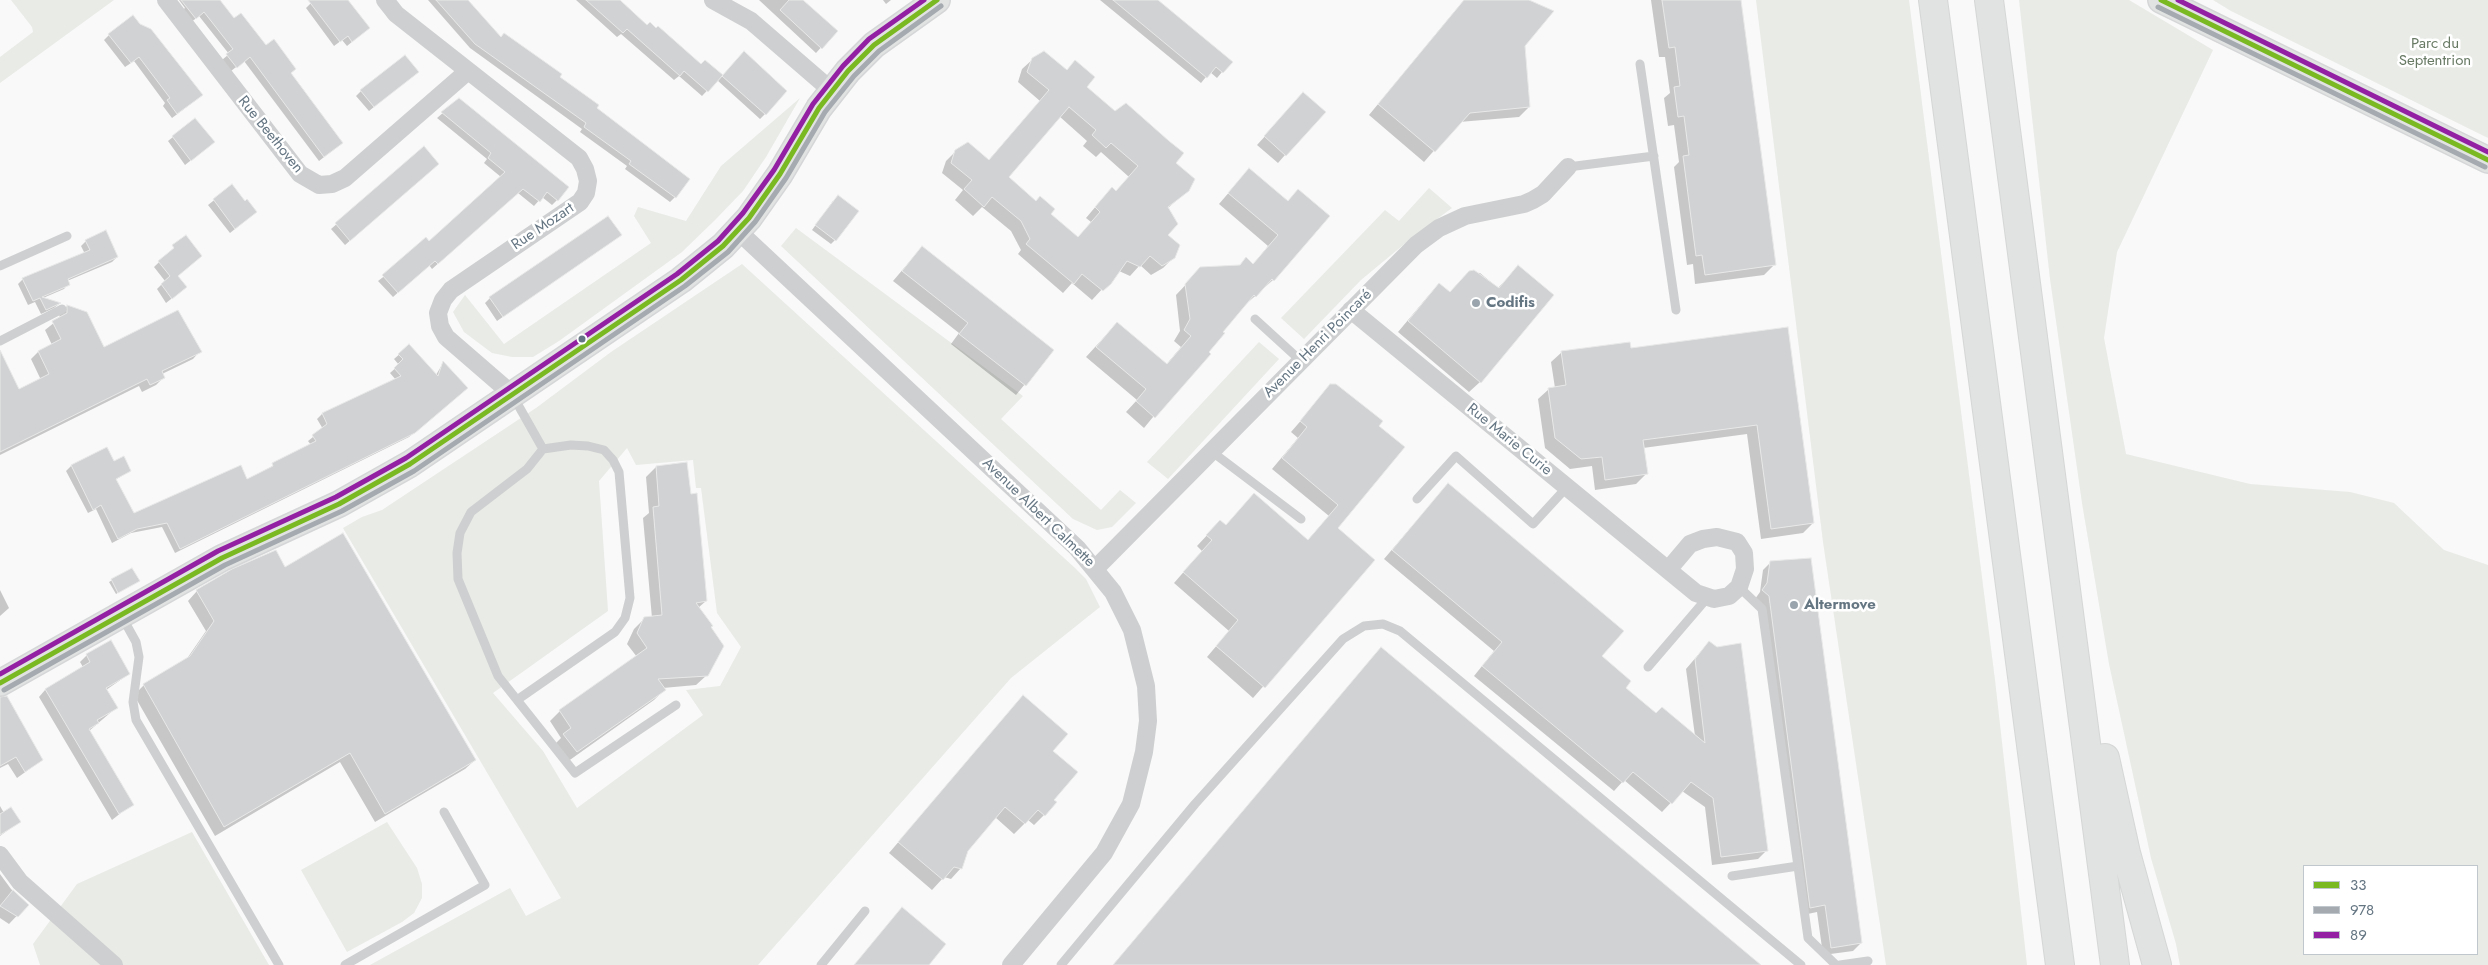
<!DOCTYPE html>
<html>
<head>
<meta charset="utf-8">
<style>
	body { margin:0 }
	#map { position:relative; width:2488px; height:965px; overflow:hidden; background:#f9f9f9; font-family:Jost,sans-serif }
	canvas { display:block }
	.legend { position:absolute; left:2303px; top:865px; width:175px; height:90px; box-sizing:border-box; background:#fff; border:1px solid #c1c8cd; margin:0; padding:6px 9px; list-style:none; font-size:15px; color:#657683 }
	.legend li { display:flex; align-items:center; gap:10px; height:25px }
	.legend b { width:25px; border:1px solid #c1c8cd }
</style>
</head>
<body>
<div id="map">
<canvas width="2488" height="965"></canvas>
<ul class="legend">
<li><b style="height:6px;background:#7ab921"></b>33</li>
<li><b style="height:6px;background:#a4aaaf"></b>978</li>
<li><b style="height:6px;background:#9320a3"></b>89</li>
</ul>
</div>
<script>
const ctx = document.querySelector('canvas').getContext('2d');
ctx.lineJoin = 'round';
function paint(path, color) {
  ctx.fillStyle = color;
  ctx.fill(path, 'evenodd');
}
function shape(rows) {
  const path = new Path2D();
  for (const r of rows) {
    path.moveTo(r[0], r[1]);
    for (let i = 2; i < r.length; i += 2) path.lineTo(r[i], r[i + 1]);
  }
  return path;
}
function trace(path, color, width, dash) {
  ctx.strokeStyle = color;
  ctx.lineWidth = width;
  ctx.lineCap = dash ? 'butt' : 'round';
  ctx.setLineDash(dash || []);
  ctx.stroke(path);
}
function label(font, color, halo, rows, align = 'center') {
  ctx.font = font + ' Jost,sans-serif';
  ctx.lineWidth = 5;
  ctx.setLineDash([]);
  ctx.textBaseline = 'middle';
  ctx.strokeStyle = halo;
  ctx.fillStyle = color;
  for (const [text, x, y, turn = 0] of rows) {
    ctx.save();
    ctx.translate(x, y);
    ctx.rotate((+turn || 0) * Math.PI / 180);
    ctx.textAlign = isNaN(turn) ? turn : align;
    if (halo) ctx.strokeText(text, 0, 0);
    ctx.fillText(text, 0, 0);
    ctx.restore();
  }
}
paint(shape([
	[11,0,114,0,0,83,0,57,33,32,32,27],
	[1756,0,1909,0,1995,680,2027,965,1886,965,1823,542],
	[2019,0,2129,0,2213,50,2117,252,2104,338,2126,454,2250,484,2350,492,2394,503,2444,550,2488,565,2488,965,2180,965,2176,944,2151,858,2109,664,2082,503,2050,279],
	[2304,866,2477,866,2477,954,2304,954],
	[2213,0,2488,0,2488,138,2231,11],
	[800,98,766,157,743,191,715,220,682,252,559,341,533,357,512,357,492,353,464,332,453,312,465,295,504,344,651,243,634,216,638,207,686,221,721,166],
	[1429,188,1452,208,1414,236,1361,280,1304,339,1281,318,1385,210,1399,221],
	[796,228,1023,396,1001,419,1101,510,1120,490,1136,503,1112,527,1097,530,1073,519,781,246],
	[742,264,1075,568,1086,579,1100,607,1011,678,758,965,370,965,510,888,526,916,561,898,343,528,362,517,382,510,536,408,611,352],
	[627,448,636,465,693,460,696,488,701,488,717,613,741,647,720,686,686,690,703,715,577,808,543,751,493,693,608,611,599,481],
	[1259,342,1279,359,1168,479,1147,462],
	[387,822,417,868,422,884,422,898,414,913,402,922,347,952,301,870],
	[192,832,269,965,40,965,33,944,77,884]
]), '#e8ebe6');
paint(shape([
	[179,0,218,0,234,20,290,74,337,147,319,161,244,61,231,71,222,60,229,54,199,16,190,23,181,11,185,8],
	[310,0,346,0,369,28,347,46,342,40,334,46,306,8,312,2],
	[428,0,466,0,500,39,559,77,596,108,675,197,670,202,625,169,627,166,580,132,582,129,470,48],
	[576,0,618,0,647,26,701,66,705,61,722,77,739,58,765,114,760,119,717,80,702,96,679,76,674,80,621,34,617,37],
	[759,0,802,0,836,31,816,53],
	[883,0,891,0,886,4],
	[1100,0,1156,0,1222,72,1217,78,1210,72,1201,83],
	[1464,0,1526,0,1524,46,1529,107,1519,117,1459,122,1424,162,1369,115],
	[1651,0,1739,0,1774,265,1764,275,1695,284,1693,264,1687,265,1674,167,1679,162,1674,125,1668,126,1664,98,1670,93,1665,57,1659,57],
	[140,25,196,100,172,118,163,106,165,103,134,61,125,67,104,40,109,35],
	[1033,59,1066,71,1075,62,1085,87,1174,163,1188,190,1167,209,1166,235,1173,258,1163,268,1151,275,1140,265,1130,276,1119,271,1092,300,1072,283,1063,293,1018,254,1021,250,1011,231,982,207,973,216,955,200,963,190,942,173,946,161,956,151,988,161,1040,101,1018,82,1022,69],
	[1059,116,1087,141,1083,146,1096,157,1101,152,1129,177,1115,192,1102,199,1086,218,1091,222,1078,238,1007,177],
	[417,72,369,111,356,96,361,91],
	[459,99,557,200,552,205,542,197,534,206,518,193,432,269,429,265,393,297,378,281,429,242,501,177,484,163,487,159,437,118],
	[1296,102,1285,155,1278,163,1257,145],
	[173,137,214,142,185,165,168,141],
	[424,148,433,169,345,245,331,229],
	[1249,169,1287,202,1298,190,1273,280,1244,306,1144,428,1126,412,1137,400,1086,357,1117,323,1166,365,1181,347,1174,341,1180,331,1176,295,1193,277,1253,265,1268,246,1219,204],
	[232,186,245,203,250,217,230,233,208,205],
	[833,201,835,240,831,244,812,230],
	[620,235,497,321,485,303,490,298],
	[186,236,176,276,180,292,166,303,157,289,165,281,154,267],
	[86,241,117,257,112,262,67,281,68,284,64,289,43,298,59,304,54,308,41,314,35,302,28,305,18,284,23,279,85,254,81,246],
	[922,247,1053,350,1016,395,951,344,959,333,893,281],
	[1518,267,1480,382,1469,392,1398,332,1429,295,1449,293,1469,272,1480,273,1498,288],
	[67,306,86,313,103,348,200,351,193,359,162,374,163,378,156,385,142,392,139,386,0,455,0,362,19,391,41,380,31,359,38,352,52,345,45,330,60,318,59,314],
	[1787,328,1813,523,1803,533,1761,539,1747,434,1643,448,1646,474,1636,484,1595,490,1592,466,1570,469,1545,448,1538,399,1549,389,1555,388,1551,362,1562,352,1630,349],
	[409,346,436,375,443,363,461,393,409,437,175,553,162,527,131,533,112,543,96,509,88,513,66,471,71,466,107,448,114,462,130,471,115,480,133,515,247,480,311,445,308,441,323,429,317,419,322,414,396,380,390,373,399,365,394,359],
	[1331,386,1378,426,1336,528,1373,561,1253,698,1207,657,1229,631,1174,583,1202,551,1197,546,1210,532,1225,526,1254,495,1307,541,1329,516,1272,469,1298,438,1291,432],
	[656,467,706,601,698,608,710,627,707,675,696,685,663,688,664,690,654,700,567,762,554,745,561,738,550,721,560,711,637,657,627,644,634,629,644,619,652,618,643,518,649,513,646,477],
	[1448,484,1600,657,1624,688,1656,715,1695,736,1686,669,1709,642,1717,648,1767,850,1758,859,1712,865,1705,807,1682,791,1662,812,1624,780,1614,791,1474,676,1494,651,1384,559],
	[1771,562,1861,943,1853,951,1823,955,1817,912,1803,915,1762,604,1755,599,1760,592,1763,570],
	[131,569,138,581,116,594,109,582],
	[284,569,475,760,465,769,375,822,340,762,215,836,134,695,144,685,186,660,206,631,188,601,197,591],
	[0,590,9,608,0,616],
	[1381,648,1759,965,1113,965],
	[87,655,129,674,106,690,117,707,89,731,132,804,112,820,39,697,45,690,83,667,80,662],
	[1023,697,1051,751,1053,800,1044,815,1034,825,1028,820,1014,834,995,817,967,851,961,868,951,879,944,877,932,890,889,853],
	[0,700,42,760,17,778,8,764,0,768],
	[0,806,4,813,19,822,0,836],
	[0,874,11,889,27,905,9,924,0,918]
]), '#0003');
const building = shape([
	[181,0,220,0,234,18,241,13,266,45,274,39,296,69,291,73,343,143,324,157,250,57,237,68,226,54,233,49,204,12,196,19,181,0],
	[308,0,348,0,370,28,352,42,348,36,340,42,308,0],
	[436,0,468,0,501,37,504,33,562,74,560,77,599,105,597,108,690,179,676,198,629,164,631,161,584,127,586,123,475,44,436,0],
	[586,0,620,0,647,25,650,22,656,28,658,26,701,64,705,60,723,75,708,92,684,71,680,76,627,29,623,33,586,0],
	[789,0,803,0,838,31,822,49,780,10,789,0],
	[1113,0,1158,0,1233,62,1223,73,1216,67,1207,78,1113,0],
	[1464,0,1529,0,1554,11,1525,46,1530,107,1470,113,1435,152,1378,104,1464,0],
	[1662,0,1741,0,1776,265,1705,275,1702,255,1696,256,1683,156,1689,155,1684,116,1678,117,1674,87,1680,86,1675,47,1669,48,1662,0],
	[133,15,140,24,151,29,203,95,177,114,167,100,170,98,139,57,131,63,108,34,133,15],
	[744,51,787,91,766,115,722,76,744,51],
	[1044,51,1067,70,1075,60,1095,77,1087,87,1115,111,1126,103,1169,141,1184,153,1176,163,1195,179,1189,191,1168,207,1178,224,1168,235,1180,245,1175,258,1162,266,1150,256,1140,267,1127,261,1111,284,1103,291,1082,274,1074,284,1026,244,1030,239,1021,221,992,197,984,207,964,189,972,180,951,163,955,150,968,142,989,160,1049,90,1027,72,1032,58,1044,51],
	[1069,107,1096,130,1092,135,1106,148,1111,143,1138,166,1116,191,1112,187,1095,207,1100,212,1078,237,1051,214,1055,209,1040,196,1036,201,1009,177,1069,107],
	[405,55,419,72,374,107,360,90,405,55],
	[1303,92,1326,112,1286,156,1264,136,1303,92],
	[459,98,569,187,558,201,547,192,540,202,523,189,438,264,435,261,398,293,382,275,426,237,429,241,505,172,488,158,491,153,441,112,459,98],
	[195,118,215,142,191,161,172,136,195,118],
	[424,146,439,164,350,241,335,223,424,146],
	[1249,168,1288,201,1298,189,1330,216,1274,281,1272,279,1256,297,1254,295,1223,332,1225,333,1209,352,1211,354,1155,418,1136,401,1146,389,1096,347,1117,322,1167,364,1191,336,1184,330,1190,319,1185,284,1200,267,1240,265,1246,257,1253,264,1278,235,1228,193,1249,168],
	[232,184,245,201,247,199,257,212,235,229,213,199,232,184],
	[838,195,859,211,836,241,815,225,838,195],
	[608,216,622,235,503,317,489,297,608,216],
	[106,230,118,257,68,279,70,285,42,297,61,303,46,310,40,298,33,301,22,278,90,250,85,240,106,230],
	[186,235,202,256,178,276,187,287,172,299,161,284,170,276,158,261,174,248,172,245,186,235],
	[922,246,1054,350,1026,386,959,334,968,323,902,271,922,246],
	[1518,265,1554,295,1481,383,1408,321,1439,283,1450,292,1469,271,1474,270,1499,288,1518,265],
	[67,305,87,312,104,347,178,310,202,352,162,371,165,378,150,385,147,379,0,452,0,350,19,389,49,374,38,351,61,339,52,321,67,313,67,305],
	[1788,327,1814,523,1771,529,1757,425,1643,440,1648,474,1605,480,1602,457,1581,459,1555,438,1548,388,1566,385,1561,351,1630,342,1631,348,1788,327],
	[409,344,438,376,443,361,468,388,415,433,180,549,167,523,137,529,118,539,101,505,93,510,71,465,107,447,114,461,124,456,131,471,116,479,134,513,241,465,247,479,273,466,272,463,316,441,312,435,327,424,322,413,401,376,394,368,403,359,398,354,409,344],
	[1330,384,1336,384,1383,421,1379,426,1405,447,1338,528,1375,560,1265,688,1216,646,1238,620,1183,572,1212,540,1206,535,1220,520,1226,525,1254,493,1308,540,1338,505,1282,458,1307,427,1300,421,1330,384],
	[687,462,691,494,697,493,707,601,696,603,713,626,711,627,724,646,708,676,658,679,666,690,577,752,563,734,571,728,559,710,647,648,637,633,644,617,662,615,653,507,659,506,656,466,687,462],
	[1448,483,1624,631,1602,656,1631,681,1626,688,1656,713,1662,707,1705,743,1695,659,1709,641,1717,647,1741,643,1768,851,1721,857,1713,798,1691,782,1672,804,1633,772,1623,783,1482,666,1502,642,1392,550,1448,483],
	[343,533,476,760,385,814,350,753,224,827,143,684,190,656,214,621,196,590,232,569,276,550,285,567,343,533],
	[1811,558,1862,943,1831,948,1825,905,1810,908,1769,596,1762,590,1767,583,1770,561,1811,558],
	[132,568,140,581,118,593,111,579,132,568],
	[111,640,130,674,106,688,118,708,97,720,99,723,89,729,134,805,119,814,45,689,90,662,86,654,111,640],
	[1381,647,1632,857,1761,965,1113,965,1381,647],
	[1023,695,1068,734,1053,751,1078,772,1054,800,1057,802,1045,816,1038,810,1025,824,1005,807,968,851,962,869,954,867,943,880,898,842,1023,695],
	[7,696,43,760,25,772,16,757,0,766,0,697,7,696],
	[11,807,21,822,0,835,0,814,11,807],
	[13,890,29,905,18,917,0,906,13,890],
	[902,907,946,944,929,965,854,965,902,907]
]);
paint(building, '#d0d2d3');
trace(building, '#e8e8e8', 1);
const secondary = shape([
	[2161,0,2488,160],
	[0,683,222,558,339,504,410,464,681,280,723,246,749,218,780,174,819,108,848,71,874,45,937,0]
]);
const highway = shape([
	[1933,0,2060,965],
	[1989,0,2115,965],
	[2105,758,2126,853,2157,965]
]);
trace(secondary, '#d5d6d7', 28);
trace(highway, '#d5d6d6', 30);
trace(shape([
	[1640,64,1676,310],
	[1568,167,1654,156],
	[0,266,67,236],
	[1255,319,1301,361],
	[0,341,62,309],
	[513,396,543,449,571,445,588,446,604,450,613,460,619,472,630,598,625,618,615,632,517,700],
	[543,449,527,469,471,512,460,533,457,553,458,579,498,676,575,773,676,705],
	[1211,451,1301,519],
	[1417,499,1456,456,1533,524,1567,487],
	[1739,587,1762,609,1808,938,1836,965],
	[121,615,136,642,139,657,133,702,136,720,279,965],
	[1648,667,1708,597],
	[1732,876,1798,866],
	[345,965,485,885,444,812],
	[821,965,865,911],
	[1061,965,1195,804,1343,639,1364,626,1383,624,1400,631,1801,965],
	[1840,965,1868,961]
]), '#cecfd0', 9);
trace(shape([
	[166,0,300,174,319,185,332,184,345,178,468,71],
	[385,0,396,14,579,158,585,169,588,181,586,193,580,202,451,290,443,300,438,313,440,326,446,337,513,395],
	[713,0,751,21,832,91],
	[738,231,1077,548,1113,592,1132,630,1146,686,1148,721,1144,752,1131,804,1104,853,1011,965],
	[1351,310,1696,593,1714,599,1729,596,1739,587,1745,569,1744,553,1737,542,1717,537,1703,539,1690,544,1668,570],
	[1096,568,1416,245,1439,228,1465,216,1524,204,1533,200,1543,194,1568,167],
	[0,855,20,882,114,965]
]), '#cecfd0', 18);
trace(secondary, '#e1e2e2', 25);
trace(highway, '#e1e2e2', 28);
trace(shape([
	[2161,0,2488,160],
	[0,683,222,558,339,504,410,464,681,280,723,246,749,218,780,174,819,108,848,71,874,45,937,0]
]), '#7ab921', 5);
trace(shape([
	[2158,7,2485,167],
	[4,690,225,565,342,511,414,471,685,286,728,252,755,222,786,178,825,112,854,76,879,51,941,6]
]), '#a4aaaf', 5);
trace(shape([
	[2178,0,2488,152],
	[0,674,218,551,336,497,406,458,677,274,718,241,743,213,774,170,813,104,843,66,869,39,924,0]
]), '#9320a3', 5);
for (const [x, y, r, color] of [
	[1476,303,5,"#99a4ac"],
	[582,339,4.5,"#657683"],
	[1794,605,5,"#99a4ac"]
]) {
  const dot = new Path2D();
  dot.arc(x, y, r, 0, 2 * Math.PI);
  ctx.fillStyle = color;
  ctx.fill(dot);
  trace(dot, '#fff', 2);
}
label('15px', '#687a64', '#fff', [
	["Parc du",2435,44],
	["Septentrion",2435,61]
]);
label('15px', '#657683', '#fff', [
	["Rue Beethoven",270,135,51],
	["Rue Mozart",543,227,-34],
	["Avenue Henri Poincaré",1318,344,-45],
	["Rue Marie Curie",1509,440,39],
	["Avenue Albert Calmette",1038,513,44]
]);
label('bold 15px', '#657683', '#fff', [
	["Codifis",1486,303],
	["Altermove",1804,605]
], 'left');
</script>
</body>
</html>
